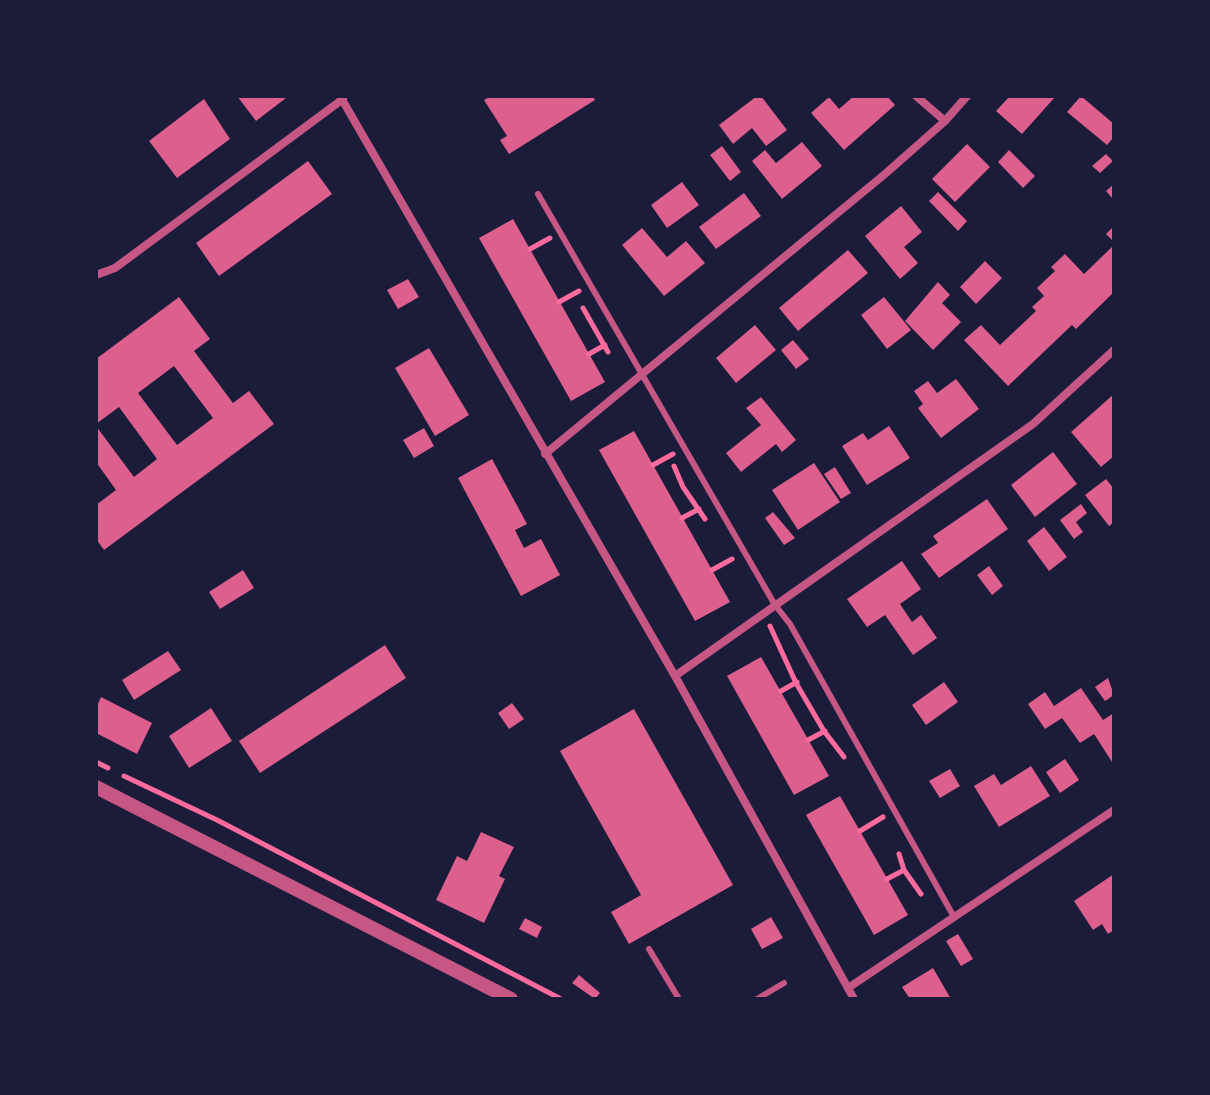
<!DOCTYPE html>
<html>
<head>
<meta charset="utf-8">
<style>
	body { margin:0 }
	#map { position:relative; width:1210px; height:1095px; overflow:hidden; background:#1b1b3a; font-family:"Nunito Sans",sans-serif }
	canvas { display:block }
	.frame { position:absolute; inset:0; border:98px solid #1b1b3a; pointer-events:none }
</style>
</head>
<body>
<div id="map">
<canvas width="1210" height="1095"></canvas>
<div class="frame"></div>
</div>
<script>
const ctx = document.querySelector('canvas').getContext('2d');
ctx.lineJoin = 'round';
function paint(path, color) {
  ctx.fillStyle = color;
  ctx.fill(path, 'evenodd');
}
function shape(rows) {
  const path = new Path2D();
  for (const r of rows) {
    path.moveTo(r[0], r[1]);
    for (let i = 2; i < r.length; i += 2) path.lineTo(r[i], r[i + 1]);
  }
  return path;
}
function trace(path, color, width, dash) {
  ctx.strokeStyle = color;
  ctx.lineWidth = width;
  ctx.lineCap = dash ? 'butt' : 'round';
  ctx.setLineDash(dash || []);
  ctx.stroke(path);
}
paint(shape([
	[237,96,285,96,286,98,256,121],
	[491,96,593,96,595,100,509,154,500,140,507,136,484,100],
	[757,96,761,96,787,130,766,146,752,128,733,144,719,125],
	[854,96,887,96,895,105,844,150,811,113,829,97,839,109],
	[1010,96,1056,96,1022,134,996,111],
	[1081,96,1114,124,1114,137,1107,145,1067,112],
	[204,99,230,139,177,178,149,141],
	[802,142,822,166,782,199,752,161,765,150,776,163],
	[967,144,990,167,955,202,932,179],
	[722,146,741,172,730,181,710,155],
	[1009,150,1035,176,1023,188,998,162],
	[1106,154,1113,161,1100,173,1092,166],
	[308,161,332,194,219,276,196,243],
	[682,182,699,205,667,228,651,205],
	[1114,184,1114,196,1112,198,1106,191],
	[938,192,967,221,958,231,929,201],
	[744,193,761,216,716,249,699,227],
	[901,206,922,232,904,247,918,263,900,279,865,236],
	[513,219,605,382,571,401,479,238],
	[1114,226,1114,242,1106,234],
	[642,228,667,257,686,241,705,263,664,296,622,245],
	[1114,245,1114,292,1076,329,1072,325,1008,386,964,340,981,325,1000,345,1036,311,1032,307,1044,296,1037,288,1055,271,1051,267,1065,254,1084,274],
	[848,250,868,273,798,331,779,308],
	[985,261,1002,278,976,304,960,287],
	[408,279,419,297,398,309,387,290],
	[938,282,950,295,942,303,961,322,933,350,905,321],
	[179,297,210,339,194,351,233,403,249,391,274,424,104,550,96,539,96,505,116,490,96,462,96,426,134,477,157,459,119,407,96,424,96,359],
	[174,366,213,418,177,445,138,393],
	[884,297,911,330,887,349,861,315],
	[755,325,776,350,736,383,716,358],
	[793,340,809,359,796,369,781,350],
	[429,348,469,415,435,436,395,368],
	[956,379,979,409,941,438,918,408,923,404,914,391,928,381,937,393],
	[1114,394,1114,456,1101,467,1071,432],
	[761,397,796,440,782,452,776,444,741,472,726,453,761,425,746,408],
	[889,426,910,458,867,485,842,446,863,433,868,440],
	[424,428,434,446,414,458,403,440],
	[634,431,730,602,695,621,599,450],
	[1053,452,1077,484,1035,517,1011,485],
	[492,459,527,524,515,530,524,548,541,539,560,575,521,596,458,478],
	[814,463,840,502,798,530,772,490],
	[835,467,851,493,841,499,824,474],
	[1106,479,1114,489,1114,522,1109,526,1085,495],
	[987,499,1008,529,939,578,921,554,938,543,933,536],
	[1081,504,1087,513,1076,522,1083,532,1074,539,1060,520],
	[773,512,795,538,784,545,765,518],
	[1044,527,1067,557,1049,571,1027,541],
	[902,561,921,589,900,604,912,622,921,615,937,638,913,655,885,615,867,627,847,599],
	[989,566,1003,586,992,595,977,575],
	[243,570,254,588,220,609,209,592],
	[385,645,406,678,260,773,239,741],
	[168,651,181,670,134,700,122,680],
	[761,657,829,776,794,795,727,676],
	[1108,678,1114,695,1105,701,1095,687],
	[944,682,958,702,926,725,912,705],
	[1081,688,1103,720,1114,713,1112,762,1094,734,1080,743,1062,718,1045,729,1028,704,1045,692,1054,706],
	[101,697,152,723,137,754,96,733,96,708],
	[512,703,524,719,509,729,498,713],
	[211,708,232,741,189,768,169,736],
	[634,709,733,885,629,944,611,912,641,895,560,751],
	[1065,759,1079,780,1060,793,1046,772],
	[1031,766,1050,796,999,827,974,786,994,774,1001,785],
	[950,769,960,786,940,798,929,781],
	[840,796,908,915,874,935,806,815],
	[481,832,514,847,499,876,505,879,484,923,436,900,457,856,467,861],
	[1114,874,1114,930,1108,934,1102,924,1093,930,1074,901],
	[771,917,783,938,762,949,751,929],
	[525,918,542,927,537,938,519,929],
	[958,934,973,959,961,966,946,941],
	[933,968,951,999,910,999,902,987],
	[579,975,600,993,595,999,572,983]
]), '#dd5f8e');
trace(shape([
	[530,249,550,238],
	[559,302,579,291],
	[583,308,608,352],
	[589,354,605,345],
	[653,465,673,454],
	[674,466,683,487,705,519],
	[682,518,699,509],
	[712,570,732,559],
	[770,626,796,683,824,731,844,757],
	[781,691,797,682],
	[808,740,825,731],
	[96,762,108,768],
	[124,776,217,820,561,999],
	[860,831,883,817],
	[899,854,904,870,921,894],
	[887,879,904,870]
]), '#ff6b9d', 5);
trace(shape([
	[538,194,775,605,790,624,954,917],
	[649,949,679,999],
	[757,999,784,983]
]), '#c65784', 6);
trace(shape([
	[340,96,675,676,854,999],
	[916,96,945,121],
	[96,275,115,268,343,99],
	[545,454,885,174,945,121,967,96],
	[675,676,1033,424,1114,350],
	[848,988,1114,810]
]), '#c65784', 8);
trace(shape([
	[96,787,511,999]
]), '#c65784', 14);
</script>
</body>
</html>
